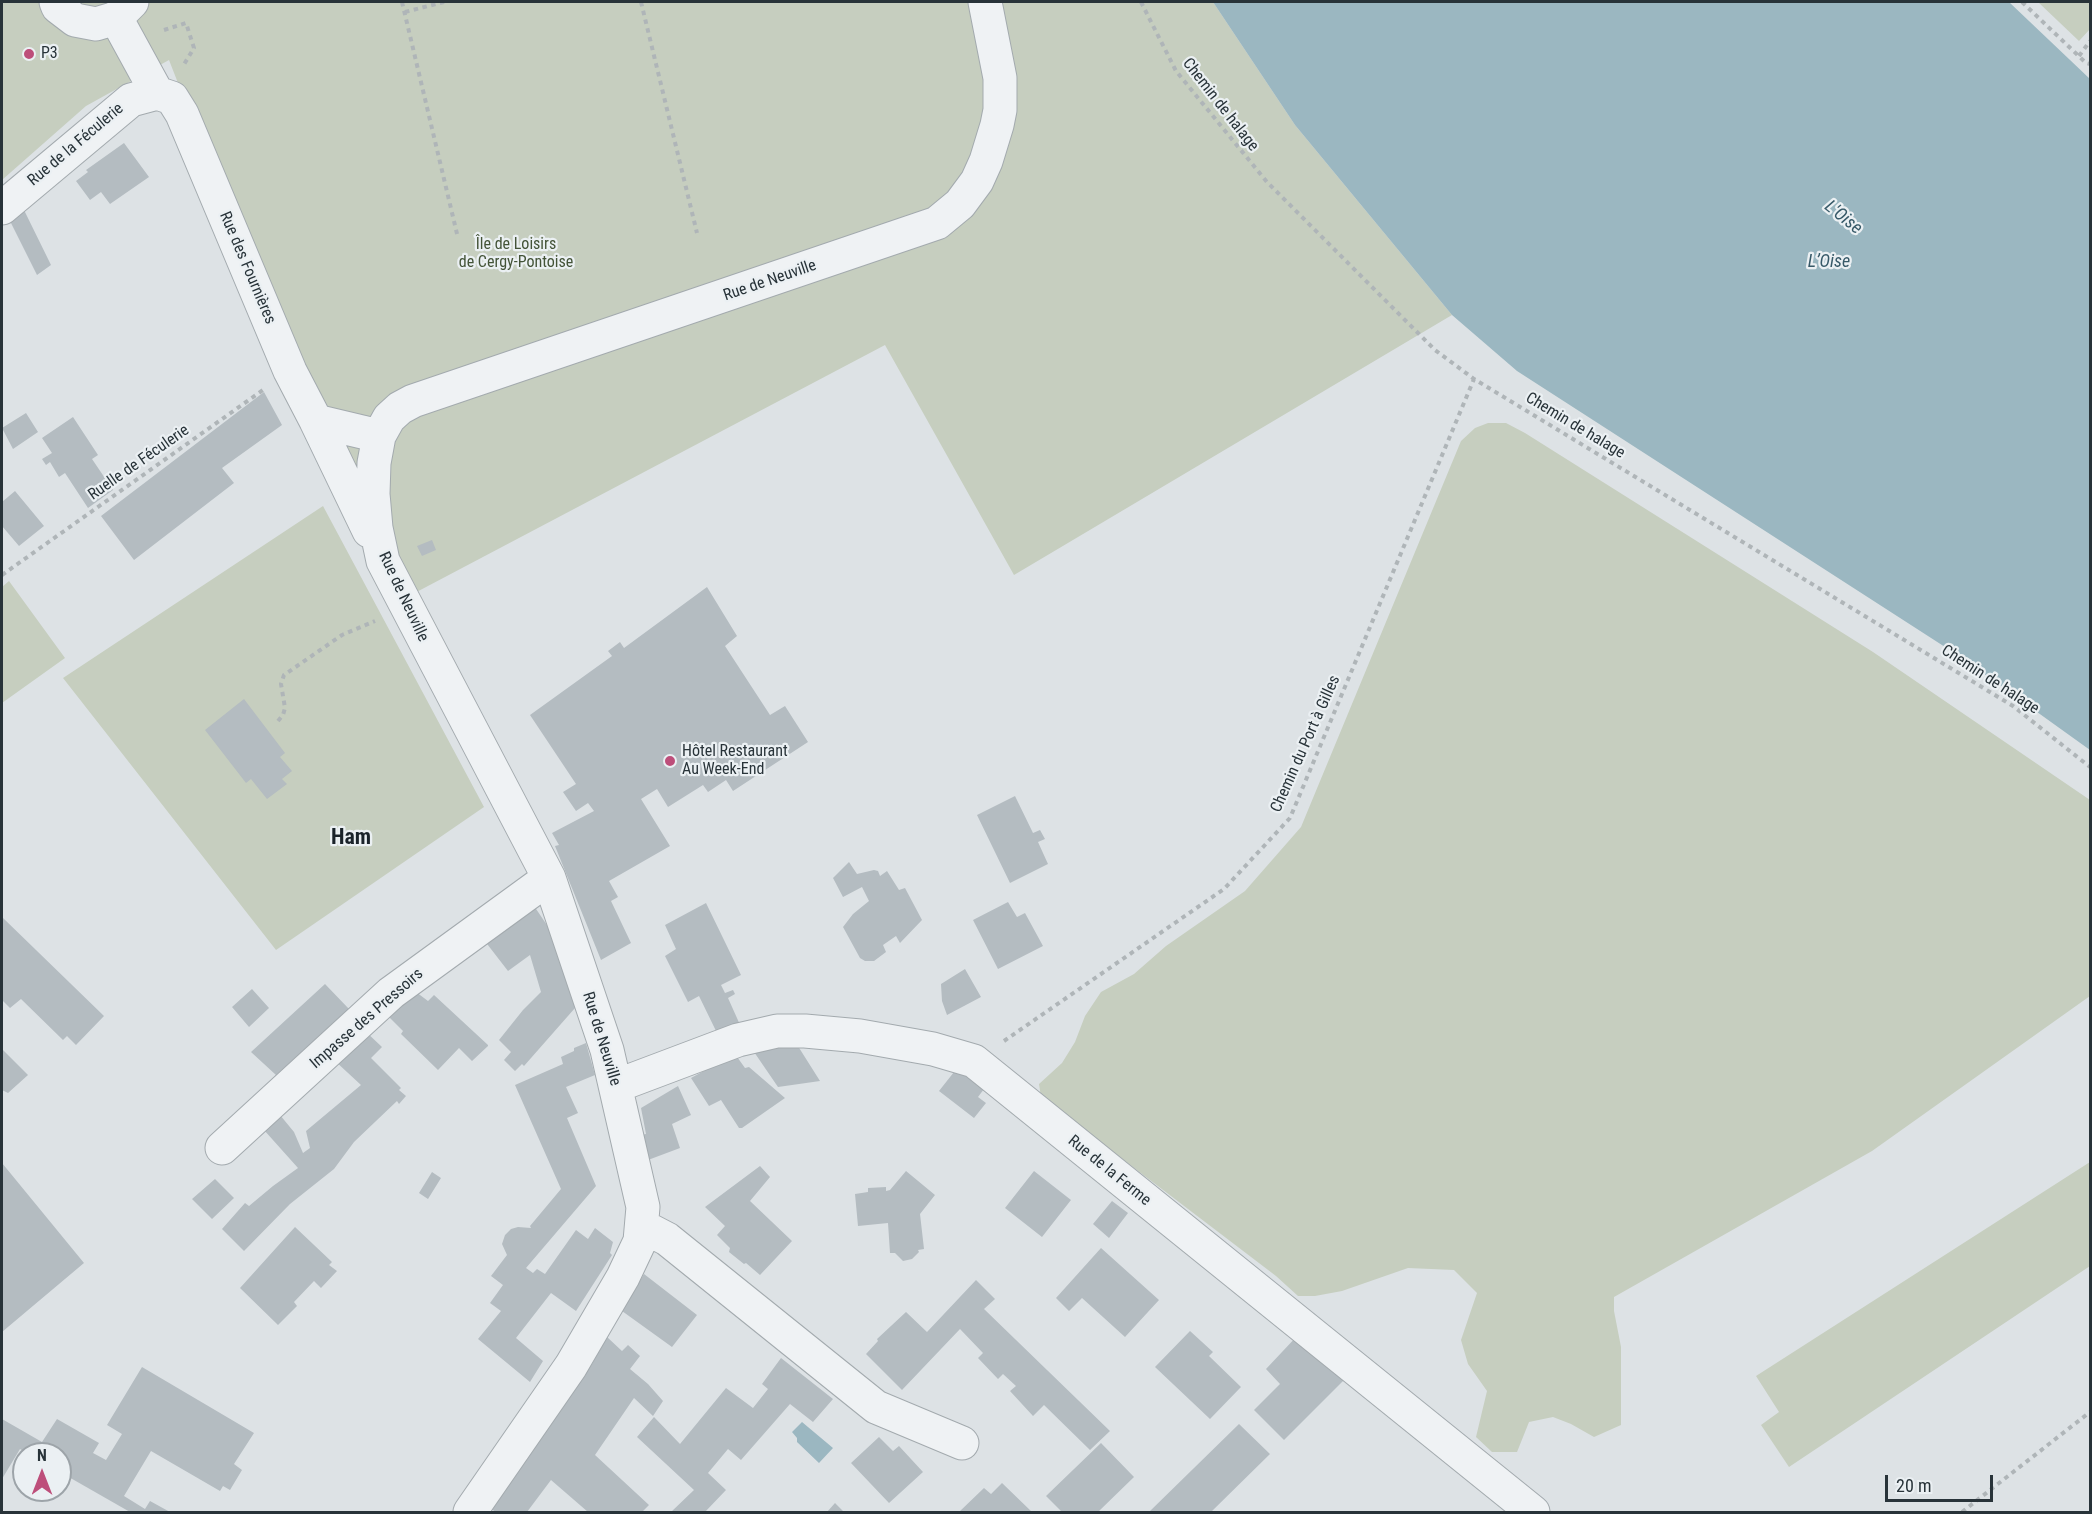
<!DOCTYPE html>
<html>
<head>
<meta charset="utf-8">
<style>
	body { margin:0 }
	#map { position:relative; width:2092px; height:1514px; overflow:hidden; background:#dde2e5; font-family:"Roboto Condensed",sans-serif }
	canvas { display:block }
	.frame { position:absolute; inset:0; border:3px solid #283339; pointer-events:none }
	.north { position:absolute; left:12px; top:1442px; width:60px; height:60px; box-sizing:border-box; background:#ebf0f3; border:2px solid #9da4a9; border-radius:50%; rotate:0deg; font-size:16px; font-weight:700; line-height:24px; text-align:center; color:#283339 }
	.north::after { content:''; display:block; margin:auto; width:21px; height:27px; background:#bd4e7a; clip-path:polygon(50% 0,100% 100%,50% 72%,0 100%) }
	.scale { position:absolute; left:1885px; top:1475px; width:108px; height:27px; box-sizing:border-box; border:3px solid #283339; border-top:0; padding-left:8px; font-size:18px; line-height:21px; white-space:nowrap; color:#283339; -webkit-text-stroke:4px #ebf0f3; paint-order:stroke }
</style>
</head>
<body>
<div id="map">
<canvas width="2092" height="1514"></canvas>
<div class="frame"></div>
<div class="north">N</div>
<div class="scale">20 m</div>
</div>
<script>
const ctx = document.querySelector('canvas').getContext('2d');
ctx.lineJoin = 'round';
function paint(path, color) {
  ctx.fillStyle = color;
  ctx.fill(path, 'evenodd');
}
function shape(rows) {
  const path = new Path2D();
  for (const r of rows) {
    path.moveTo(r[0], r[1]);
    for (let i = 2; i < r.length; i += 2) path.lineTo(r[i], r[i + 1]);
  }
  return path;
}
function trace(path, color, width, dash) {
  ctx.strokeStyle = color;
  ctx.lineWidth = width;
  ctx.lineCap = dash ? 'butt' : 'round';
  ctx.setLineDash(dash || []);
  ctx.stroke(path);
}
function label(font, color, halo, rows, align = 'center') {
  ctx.font = font + ' "Roboto Condensed",sans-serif';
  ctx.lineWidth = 4.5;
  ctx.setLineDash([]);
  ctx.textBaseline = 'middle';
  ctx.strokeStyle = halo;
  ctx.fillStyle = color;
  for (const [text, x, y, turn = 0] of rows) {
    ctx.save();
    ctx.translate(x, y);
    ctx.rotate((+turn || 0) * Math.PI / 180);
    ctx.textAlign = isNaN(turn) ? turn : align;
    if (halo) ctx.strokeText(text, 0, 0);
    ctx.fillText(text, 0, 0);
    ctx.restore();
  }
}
paint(shape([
	[2,2,1213,2,1295,125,1452,315,1014,575,885,345,409,596,285,357,169,60,86,106,2,180],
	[2038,2,2090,2,2090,29,2079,41],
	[1488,423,1506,423,1525,433,1873,652,2090,800,2090,996,1872,1151,1614,1297,1614,1311,1621,1347,1621,1425,1594,1437,1571,1424,1553,1417,1529,1422,1517,1452,1492,1452,1476,1437,1487,1391,1468,1364,1461,1340,1477,1293,1454,1270,1408,1268,1342,1291,1315,1296,1298,1296,1276,1276,1041,1097,1039,1084,1062,1063,1075,1042,1085,1016,1101,992,1134,974,1166,946,1245,891,1301,827,1461,441,1475,428],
	[323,506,484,807,276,950,63,678],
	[9,581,65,658,2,703,2,587],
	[2090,1162,2090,1266,1789,1467,1761,1425,1779,1412,1756,1376]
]), '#c6cebf');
paint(shape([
	[1213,2,2009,2,2090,79,2090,750,1959,656,1517,371,1452,315,1295,125],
	[802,1422,833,1448,819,1463,797,1442,797,1438,792,1432]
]), '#9bb7c1');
paint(shape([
	[124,143,149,177,110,204,101,192,90,200,76,181,88,172,86,170],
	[23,208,51,265,37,275,9,219],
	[264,392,282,425,222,468,234,483,134,560,101,516],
	[26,413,38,432,13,449,2,428],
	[73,417,98,455,92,459,113,490,88,508,65,473,59,477,50,462,46,465,42,459,52,453,42,438],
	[15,491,44,526,19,546,2,526,2,502],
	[432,540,436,550,422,556,417,546],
	[707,587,737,636,725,646,770,715,785,706,808,742,733,791,726,780,708,792,703,785,668,807,657,789,641,799,670,846,609,881,618,897,611,901,631,943,601,960,555,846,559,845,552,833,594,811,588,803,576,811,563,792,576,784,530,715,612,656,608,651,620,642,624,648],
	[244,699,285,753,280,757,292,771,282,779,287,784,267,799,251,779,246,783,205,730],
	[1015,796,1033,833,1040,830,1045,839,1038,842,1048,864,1010,883,977,815],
	[849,862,857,874,874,870,878,871,880,876,887,871,899,890,905,888,922,920,900,943,896,936,883,945,886,952,874,961,865,961,860,958,843,927,853,914,869,901,862,887,843,897,833,878],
	[1008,902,1017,917,1025,913,1043,946,998,969,973,920],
	[532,903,555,937,575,1008,524,1066,522,1064,515,1071,504,1060,511,1052,499,1040,523,1010,541,992,530,955,508,971,484,940],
	[706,903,741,975,721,985,725,993,733,990,735,994,728,998,741,1027,717,1033,699,996,688,1002,665,956,676,949,665,925],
	[2,917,104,1016,76,1045,67,1036,63,1040,21,999,10,1008,2,1000],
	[965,969,981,997,947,1015,942,1001,941,984],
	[325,984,349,1009,276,1075,251,1052],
	[252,989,269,1008,249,1027,232,1007],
	[416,992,428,1001,434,995,488,1045,488,1046,472,1061,459,1048,438,1070,401,1034,403,1031,383,1011],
	[364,1030,382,1047,371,1058,401,1088,399,1090,406,1096,399,1104,397,1101,354,1142,334,1169,290,1204,244,1251,222,1229,245,1203,249,1206,273,1186,298,1168,264,1130,280,1115,294,1132,303,1153,310,1148,306,1131,361,1085,334,1060],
	[586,1043,595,1075,566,1087,578,1113,567,1118,596,1186,526,1268,533,1273,537,1269,545,1274,576,1230,588,1239,595,1228,613,1242,610,1253,612,1255,576,1311,551,1293,516,1338,543,1361,530,1382,478,1339,501,1311,490,1303,503,1285,491,1276,507,1255,502,1244,505,1235,511,1229,518,1227,531,1228,530,1226,561,1189,515,1085,563,1064,561,1057,574,1051,574,1048],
	[796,1043,820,1081,778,1087,752,1049],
	[2,1049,28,1075,8,1093,2,1090],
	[735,1054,745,1068,749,1067,785,1098,742,1128,739,1128,721,1100,709,1106,691,1078],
	[954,1072,967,1075,984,1089,978,1097,986,1103,974,1118,939,1091],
	[678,1086,691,1115,672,1124,680,1148,648,1160,641,1135,646,1134,641,1108],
	[2,1163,84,1263,2,1332],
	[760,1166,770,1177,750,1201,792,1241,760,1275,746,1263,744,1264,729,1252,730,1248,717,1235,725,1226,705,1207],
	[906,1171,935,1195,920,1214,924,1249,918,1250,919,1252,912,1259,903,1261,895,1253,890,1253,888,1223,858,1226,855,1194,868,1192,868,1188,886,1187,886,1191,890,1190],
	[1034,1171,1071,1200,1042,1237,1005,1208],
	[432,1172,441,1178,428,1199,419,1193],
	[215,1179,234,1198,212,1219,192,1199],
	[1112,1201,1128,1213,1109,1238,1093,1224],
	[295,1227,332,1262,329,1265,337,1271,321,1288,314,1281,294,1302,297,1306,278,1325,240,1288],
	[1101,1248,1159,1300,1125,1337,1082,1298,1069,1311,1056,1298],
	[644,1274,697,1315,672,1347,622,1311],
	[976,1280,995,1299,984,1309,1110,1431,1090,1450,1044,1405,1033,1416,1010,1391,1016,1386,1003,1374,998,1379,978,1358,983,1353,960,1329,902,1390,866,1354,878,1341,877,1339,906,1312,927,1332],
	[1190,1331,1213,1352,1209,1356,1241,1387,1210,1419,1155,1367],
	[1298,1335,1348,1376,1284,1440,1254,1410,1280,1384,1266,1369],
	[607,1337,622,1351,628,1345,640,1356,630,1369,648,1384,663,1401,653,1416,634,1398,595,1455,649,1505,642,1512,588,1512,551,1480,527,1512,496,1512,491,1509,592,1364],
	[781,1358,833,1399,813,1422,790,1404,741,1460,728,1449,708,1473,726,1490,705,1512,671,1512,694,1490,637,1437,654,1417,680,1444,726,1388,753,1408,768,1389,762,1384],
	[142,1367,254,1433,234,1464,242,1470,230,1490,223,1486,220,1491,151,1451,124,1496,145,1509,150,1501,170,1512,130,1512,60,1472,60,1454,28,1454,20,1449,2,1479,2,1419,42,1442,57,1419,99,1443,93,1453,106,1460,122,1434,107,1425],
	[1239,1424,1270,1454,1211,1512,1149,1512],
	[879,1437,893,1451,899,1446,923,1472,889,1503,851,1463],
	[1101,1443,1134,1477,1098,1512,1062,1512,1046,1496],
	[1002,1483,1032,1512,959,1512,984,1488,991,1494],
	[835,1503,844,1512,827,1512]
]), '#b4bcc1');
const minor = shape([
	[56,2,58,7,75,20,96,24,116,18,132,2],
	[116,18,157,93],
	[2,208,131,100,157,93,172,98,182,114,290,371,316,421],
	[369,531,316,421,379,436],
	[616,1086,738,1040,777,1031,805,1031,860,1036,933,1049,974,1061,1533,1512],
	[222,1148,391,993,549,878],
	[642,1226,667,1239,876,1407,962,1443],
	[470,1512,571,1366,623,1277,640,1241,643,1207,607,1050,549,878,383,561,376,528,373,494,374,463,379,436,389,418,400,408,413,401,937,223,960,204,977,181,986,161,997,125,1000,110,1000,78,985,2]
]);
trace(minor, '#a3aaae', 35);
trace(shape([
	[402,2,458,238],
	[641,2,697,233],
	[1141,2,1176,71,1267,182,1435,350,1474,379,2013,706,2090,767],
	[2022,2,2086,63,2090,64],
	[405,12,444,2],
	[164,30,186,23,194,48,183,66],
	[2079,56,2090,41],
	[2,575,263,390],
	[278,721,283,715,285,708,281,684,284,675,342,635,375,621],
	[1004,1041,1224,889,1290,818,1474,379],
	[1962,1512,2090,1412]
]), '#afb5b8', 4, [4.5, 4.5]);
trace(minor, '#eff2f4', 33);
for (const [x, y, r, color] of [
	[29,54,6,"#bd4e7a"],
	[670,761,6,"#bd4e7a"]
]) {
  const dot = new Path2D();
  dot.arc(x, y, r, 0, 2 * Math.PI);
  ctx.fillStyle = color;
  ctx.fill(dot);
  trace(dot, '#ebf0f3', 2);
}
label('16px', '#283339', '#ebf0f3', [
	["P3",41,54],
	["Hôtel Restaurant",682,752],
	["Au Week-End",682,770]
], 'left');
label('16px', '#283339', '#ebf0f3', [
	["Chemin de halage",1220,105,52],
	["Rue de la Féculerie",76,145,-40],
	["Rue des Fournières",247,268,67],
	["Rue de Neuville",770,281,-19],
	["Chemin de halage",1575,426,31],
	["Ruelle de Féculerie",139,463,-35],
	["Rue de Neuville",403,597,65],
	["Chemin de halage",1990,680,33],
	["Chemin du Port à Gilles",1306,744,-66],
	["Impasse des Pressoirs",367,1019,-41],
	["Rue de Neuville",601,1039,73],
	["Rue de la Ferme",1109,1171,39]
]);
label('16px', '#435337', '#ebf0f3', [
	["Île de Loisirs",516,245],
	["de Cergy-Pontoise",516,263]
]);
label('italic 18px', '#375968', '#ebf0f3', [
	["L'Oise",1843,218,39],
	["L’Oise",1829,262]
]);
label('bold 22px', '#1a232a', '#ebf0f3', [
	["Ham",351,838]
]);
</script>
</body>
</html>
